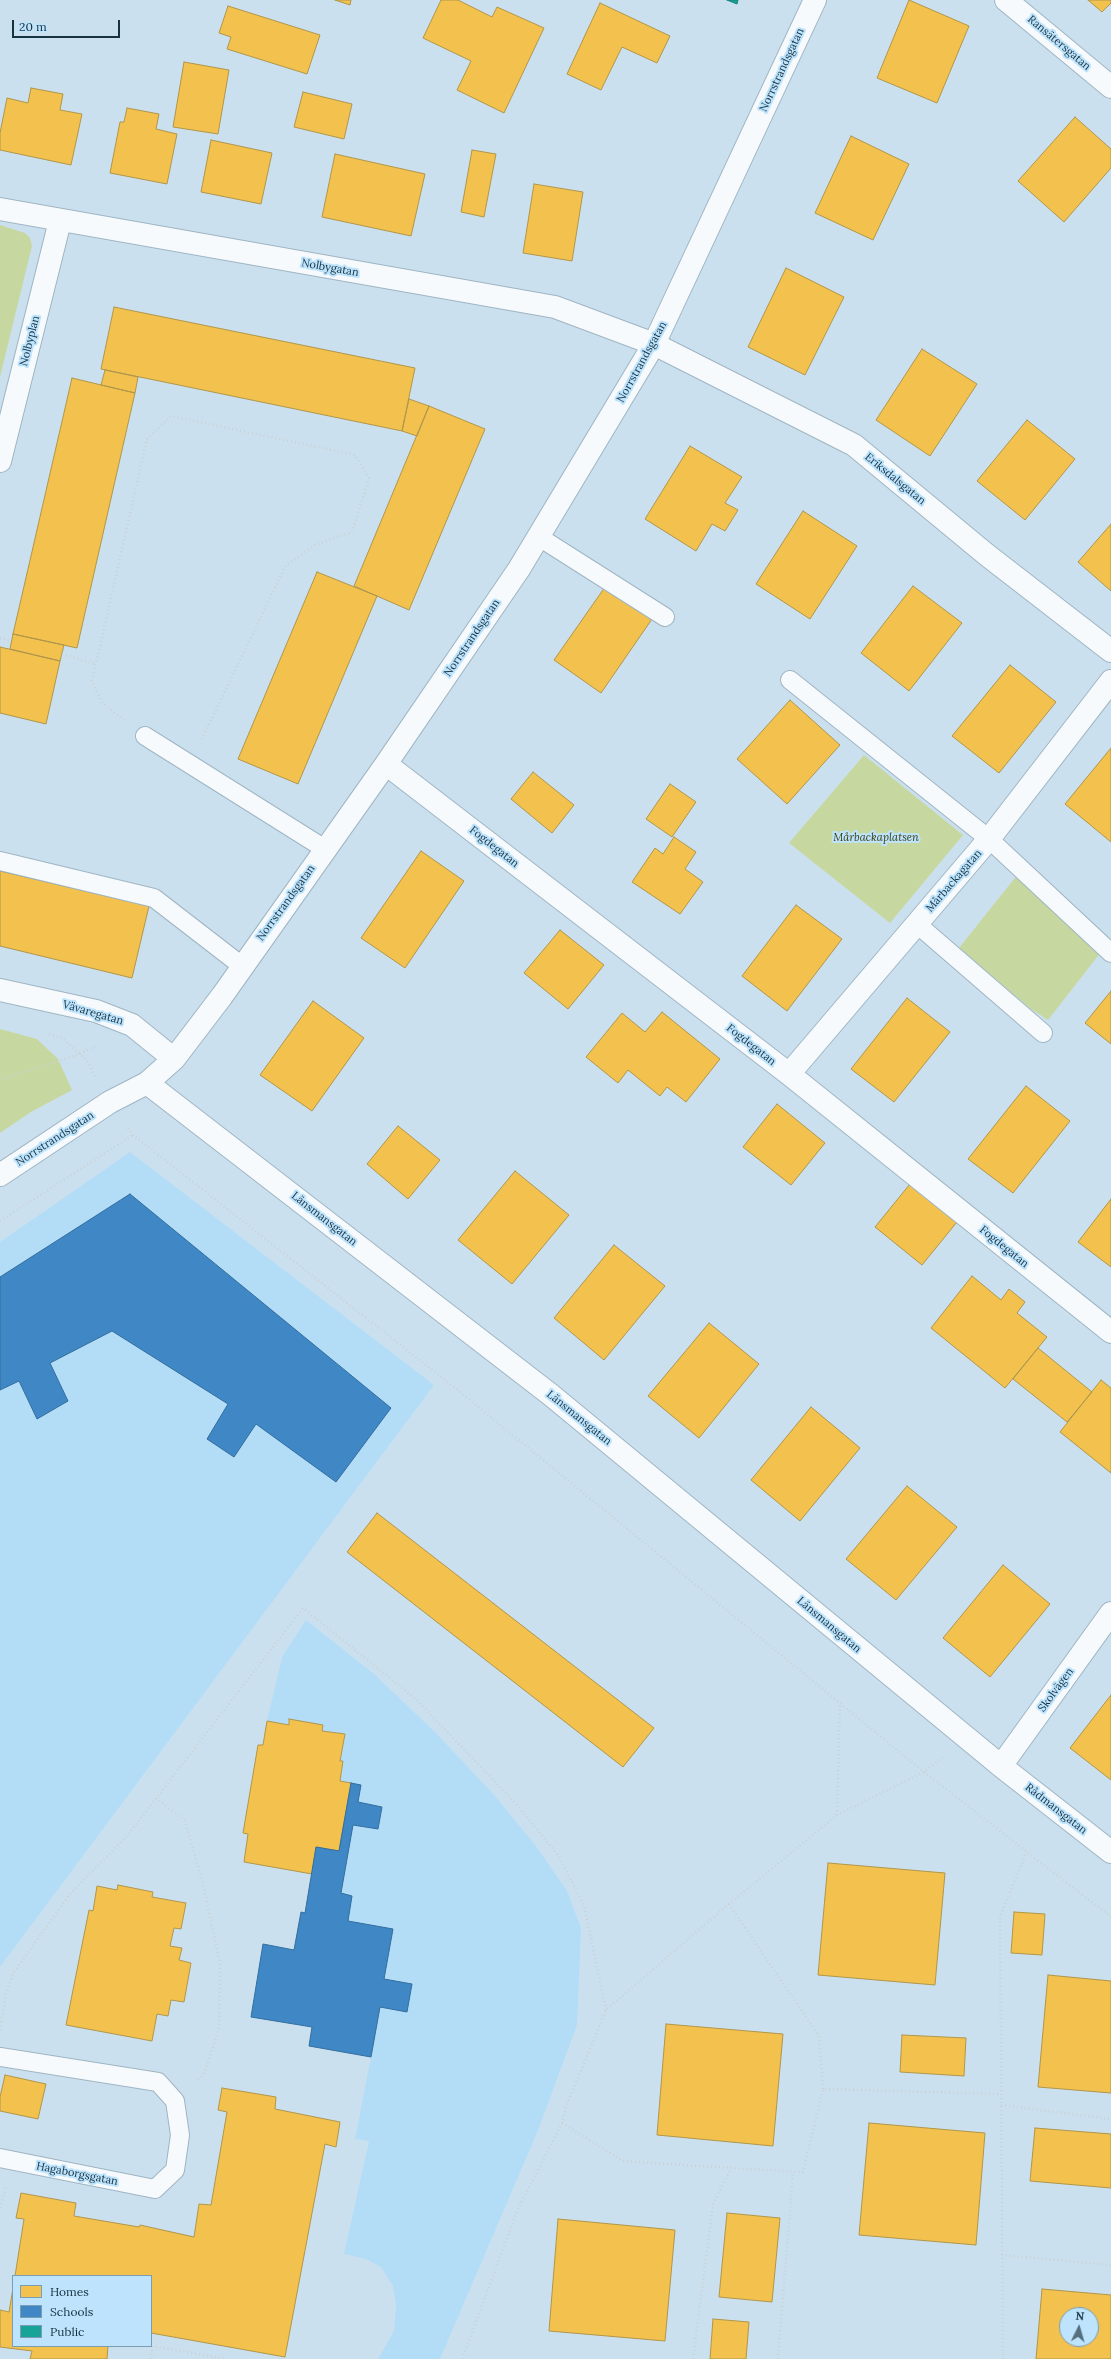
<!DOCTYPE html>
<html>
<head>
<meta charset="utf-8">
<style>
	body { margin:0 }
	#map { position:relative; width:1111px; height:2359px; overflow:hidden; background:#cbe0ee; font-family:Lora,serif }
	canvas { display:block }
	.legend { position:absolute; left:12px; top:2275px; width:140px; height:72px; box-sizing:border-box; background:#bde4fc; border:1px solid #7b9db2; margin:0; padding:5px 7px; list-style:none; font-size:12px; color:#173242 }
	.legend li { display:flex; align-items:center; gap:8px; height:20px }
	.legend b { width:20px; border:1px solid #7b9db2 }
	.north { position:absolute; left:1059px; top:2307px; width:40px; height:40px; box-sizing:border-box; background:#bde4fc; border:1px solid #7b9db2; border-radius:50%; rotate:5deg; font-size:11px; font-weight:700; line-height:16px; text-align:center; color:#173242 }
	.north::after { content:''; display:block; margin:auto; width:14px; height:18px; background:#566f7e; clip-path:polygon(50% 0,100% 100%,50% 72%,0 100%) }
	.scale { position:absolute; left:12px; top:20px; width:108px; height:18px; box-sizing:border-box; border:2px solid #173242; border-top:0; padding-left:5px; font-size:12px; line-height:14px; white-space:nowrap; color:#173242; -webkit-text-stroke:3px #bde4fc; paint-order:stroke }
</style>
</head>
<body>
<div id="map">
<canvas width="1111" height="2359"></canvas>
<ul class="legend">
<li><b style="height:11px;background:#f2c14e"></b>Homes</li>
<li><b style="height:11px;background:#3f88c5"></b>Schools</li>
<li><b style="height:11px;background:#17a398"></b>Public</li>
</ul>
<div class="north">N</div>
<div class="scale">20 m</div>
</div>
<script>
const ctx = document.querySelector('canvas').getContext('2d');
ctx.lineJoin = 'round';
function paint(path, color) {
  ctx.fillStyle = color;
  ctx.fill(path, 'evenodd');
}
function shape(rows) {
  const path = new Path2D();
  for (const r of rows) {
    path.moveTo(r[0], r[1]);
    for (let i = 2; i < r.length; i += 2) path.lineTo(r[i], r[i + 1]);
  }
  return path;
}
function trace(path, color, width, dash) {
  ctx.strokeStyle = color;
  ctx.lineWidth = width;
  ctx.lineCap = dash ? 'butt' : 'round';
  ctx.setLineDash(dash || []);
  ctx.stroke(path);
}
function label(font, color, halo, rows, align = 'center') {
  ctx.font = font + ' Lora,serif';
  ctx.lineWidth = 4;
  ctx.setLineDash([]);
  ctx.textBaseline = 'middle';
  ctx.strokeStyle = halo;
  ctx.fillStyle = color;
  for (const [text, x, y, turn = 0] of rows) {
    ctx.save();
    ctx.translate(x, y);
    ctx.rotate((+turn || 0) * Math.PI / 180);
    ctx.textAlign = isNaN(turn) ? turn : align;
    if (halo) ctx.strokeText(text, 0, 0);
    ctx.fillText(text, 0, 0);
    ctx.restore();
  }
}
paint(shape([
	[130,1152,434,1385,0,1967,0,1242],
	[306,1620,374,1674,434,1731,495,1796,536,1846,567,1891,581,1928,577,2025,539,2128,440,2359,378,2359,394,2331,396,2306,393,2286,381,2267,366,2259,344,2254,369,2141,355,2139,371,2057,309,2046,312,2027,251,2017,263,1944,295,1950,301,1912,305,1912,350,1783,340,1781,343,1761,340,1761,345,1734,322,1731,289,1720,289,1725,267,1721,282,1657]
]), '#b3ddf7');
paint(shape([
	[0,225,25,233,30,238,32,246,0,377],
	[864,755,963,835,890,923,789,843],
	[1018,874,1101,952,1048,1020,1031,1009,959,948],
	[0,1029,37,1039,58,1059,72,1090,31,1112,0,1133]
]), '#c6d89f');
const homes = shape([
	[335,0,351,0,350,5,335,0],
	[441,0,458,0,492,17,497,7,544,28,504,113,457,90,471,61,423,38,441,0],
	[909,0,969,26,937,103,877,78,909,0],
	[1088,0,1111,0,1111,3,1102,12,1088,0],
	[600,3,670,36,657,63,622,47,601,90,567,74,600,3],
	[228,6,320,35,307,74,227,49,231,37,219,33,228,6],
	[184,62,229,70,218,134,173,127,184,62],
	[31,88,63,94,60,110,82,114,71,165,0,150,0,133,7,98,28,103,31,88],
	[303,92,352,104,344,139,294,127,303,92],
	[127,108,159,114,156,129,177,134,167,184,110,173,120,122,124,122,127,108],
	[1075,117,1111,149,1111,168,1064,222,1018,181,1075,117],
	[851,136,909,164,873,240,815,213,851,136],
	[211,140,272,153,261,204,201,192,211,140],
	[472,150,496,154,484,217,461,212,472,150],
	[335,154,425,174,411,236,322,217,335,154],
	[534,184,583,192,572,261,523,253,534,184],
	[786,268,844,297,805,375,748,347,786,268],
	[114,307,415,368,402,431,101,369,114,307],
	[922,349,977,384,930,456,876,420,922,349],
	[105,370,138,377,135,393,101,385,105,370],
	[72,378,135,393,77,648,13,634,72,378],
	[409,399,429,406,417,436,402,431,409,399],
	[429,406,485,429,409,610,354,586,429,406],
	[1027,420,1075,459,1025,520,977,481,1027,420],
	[690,446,742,477,725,503,738,510,725,531,712,524,696,551,645,519,690,446],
	[803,511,857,546,810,619,756,584,803,511],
	[1111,524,1111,591,1078,562,1111,524],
	[317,572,377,596,298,784,238,759,317,572],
	[913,586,962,623,909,691,861,653,913,586],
	[605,587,652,619,601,693,554,660,605,587],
	[13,634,64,645,60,661,10,649,13,634],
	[0,647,60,661,46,724,0,713,0,647],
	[1010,665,1056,702,999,773,952,736,1010,665],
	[790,700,840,745,787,804,737,759,790,700],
	[1111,748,1111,842,1065,804,1111,748],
	[533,772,574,805,552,833,511,799,533,772],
	[670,784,696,802,672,837,646,819,670,784],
	[674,837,696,852,685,869,703,882,680,914,632,882,655,848,663,854,674,837],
	[421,851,464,881,405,968,361,938,421,851],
	[0,871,149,906,132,978,0,946,0,871],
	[796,905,842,939,787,1011,742,976,796,905],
	[560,930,604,965,568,1009,524,973,560,930],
	[1111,991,1111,1044,1085,1023,1111,991],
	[907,998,950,1032,894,1102,851,1069,907,998],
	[313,1001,364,1038,312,1111,260,1075,313,1001],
	[662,1012,720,1059,686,1102,667,1087,660,1096,628,1070,618,1083,586,1057,622,1013,645,1032,662,1012],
	[1026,1086,1070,1121,1013,1193,968,1159,1026,1086],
	[777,1104,825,1143,791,1185,743,1147,777,1104],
	[398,1126,440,1160,408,1199,367,1164,398,1126],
	[515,1171,569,1215,512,1284,458,1240,515,1171],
	[910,1184,957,1222,922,1265,875,1227,910,1184],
	[1111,1199,1111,1267,1078,1242,1111,1199],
	[614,1245,665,1286,604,1360,554,1318,614,1245],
	[972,1276,1001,1300,1009,1289,1025,1302,1017,1313,1047,1337,1005,1388,931,1328,972,1276],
	[709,1323,759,1364,699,1438,648,1396,709,1323],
	[1038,1348,1092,1392,1067,1422,1013,1379,1038,1348],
	[1101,1380,1111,1388,1111,1473,1060,1432,1101,1380],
	[811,1407,860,1448,800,1521,751,1480,811,1407],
	[907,1486,957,1527,896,1600,846,1559,907,1486],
	[377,1513,654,1728,623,1767,347,1552,377,1513],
	[1003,1565,1050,1604,990,1677,943,1638,1003,1565],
	[1111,1695,1111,1780,1070,1748,1111,1695],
	[289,1719,323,1725,322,1731,345,1734,340,1761,343,1761,340,1781,351,1783,339,1851,316,1847,312,1874,244,1862,248,1834,243,1833,258,1745,263,1745,267,1721,289,1725,289,1719],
	[828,1863,945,1873,935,1985,818,1975,828,1863],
	[118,1885,153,1892,152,1897,186,1903,181,1929,174,1928,170,1946,182,1948,179,1960,191,1963,184,2002,171,2000,168,2016,157,2014,152,2041,66,2025,89,1910,93,1911,97,1886,117,1890,118,1885],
	[1014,1912,1045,1914,1042,1955,1011,1953,1014,1912],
	[1048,1975,1111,1981,1111,2093,1038,2087,1048,1975],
	[666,2024,783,2034,773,2146,657,2135,666,2024],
	[902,2035,966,2038,964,2076,900,2072,902,2035],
	[5,2075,46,2084,38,2119,0,2111,0,2097,5,2075],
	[222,2088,276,2097,275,2109,340,2122,336,2147,325,2144,285,2357,151,2333,151,2276,15,2276,24,2219,16,2218,21,2193,76,2203,74,2216,139,2227,140,2225,194,2237,199,2204,211,2205,227,2112,218,2110,222,2088],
	[869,2123,985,2133,976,2245,859,2235,869,2123],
	[1035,2128,1111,2134,1111,2188,1030,2181,1035,2128],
	[727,2213,780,2218,772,2302,719,2297,727,2213],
	[558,2219,675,2230,665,2341,549,2331,558,2219],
	[13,2288,13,2346,108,2346,107,2359,30,2359,32,2351,0,2347,0,2310,9,2312,13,2288],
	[1042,2289,1111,2295,1111,2359,1036,2359,1042,2289],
	[1067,2315,1091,2315,1091,2339,1067,2339,1067,2315],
	[713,2319,749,2322,746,2359,710,2359,713,2319]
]);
paint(homes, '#f2c14e');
trace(homes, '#b0964a', 1);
const schools = shape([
	[130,1194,391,1408,336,1482,256,1424,234,1457,207,1439,228,1404,112,1331,50,1363,68,1401,37,1419,19,1381,0,1390,0,1277,130,1194],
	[351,1783,361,1785,358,1802,382,1807,378,1829,353,1825,341,1893,352,1896,348,1921,393,1929,384,1979,412,1984,407,2012,380,2007,371,2057,309,2046,312,2027,251,2017,263,1944,294,1950,301,1912,305,1913,316,1847,339,1851,351,1783]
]);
paint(schools, '#3f88c5');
trace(schools, '#336e9e', 1);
const public = shape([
	[727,0,738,0,737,4,727,0]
]);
paint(public, '#17a398');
trace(public, '#17817e', 1);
const service = shape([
	[539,537,665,617],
	[790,680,989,839,1111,953],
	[145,736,325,849],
	[0,861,154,898,242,966],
	[917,924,1043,1033],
	[0,2057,158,2082,175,2101,180,2135,175,2170,155,2189,0,2158]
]);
const minor = shape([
	[1006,0,1111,87],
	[0,209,555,307,654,344,854,445,987,555,1111,651],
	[0,461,60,221],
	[386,764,789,1074,1111,1332],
	[0,990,96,1011,132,1025,174,1059],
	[789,1074,989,839,1111,681],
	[147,1083,551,1395,1001,1766,1111,1852],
	[0,1175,110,1102,147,1083,174,1059,222,996,386,764,519,569,654,344,815,0],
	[1001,1766,1111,1613]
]);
trace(service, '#9fb5c3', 20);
trace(minor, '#9fb5c3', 24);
trace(shape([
	[0,638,11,641],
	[62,654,95,664],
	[124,720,102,703,92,681,147,439,171,416,355,455,369,478,352,532,315,545,286,565,202,739],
	[49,1034,62,1038,87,1060,95,1076],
	[0,1080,80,1054,97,1045],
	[128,1128,133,1135,454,1387,924,1772,1111,1917],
	[0,1221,133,1135],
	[156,1798,185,1821,203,1884,220,1963,219,2029,204,2074,196,2082],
	[837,1815,840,1704],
	[729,1904,819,2036,823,2089],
	[0,2030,6,1994,13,1973,71,1893,127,1836,303,1608,417,1700,516,1804,558,1855,584,1906,606,2010],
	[1001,2105,1111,2119],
	[562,2123,623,2161,731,2168],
	[0,2208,6,2187],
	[1002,2255,1111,2265],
	[151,2359,153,2346,226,2359],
	[462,2359,517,2211,562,2123,566,2107,606,2010,729,1904,837,1815,924,1772,943,1757],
	[693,2359,713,2204,731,2168,803,2172,823,2089,1001,2094],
	[778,2359,793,2172],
	[1003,2359,1000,1917,1026,1853]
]), '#cad1d5', 2.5, [1, 3]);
trace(service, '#f7fafc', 18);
trace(minor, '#f7fafc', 22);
label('11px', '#173242', '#bde4fc', [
	["Ransätersgatan",1059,43,40],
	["Norrstrandsgatan",782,70,-65],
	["Nolbygatan",330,268,10],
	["Nolbyplan",30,341,-76],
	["Norrstrandsgatan",642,362,-61],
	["Eriksdalsgatan",895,479,39],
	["Norrstrandsgatan",472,638,-56],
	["Fogdegatan",494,847,38],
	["Mårbackagatan",954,881,-49],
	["Norrstrandsgatan",286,903,-54],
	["Vävaregatan",93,1013,16],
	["Fogdegatan",751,1045,38],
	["Norrstrandsgatan",55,1139,-33],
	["Länsmansgatan",324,1219,38],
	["Fogdegatan",1004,1247,39],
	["Länsmansgatan",579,1418,39],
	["Länsmansgatan",829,1625,40],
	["Skolvägen",1056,1690,-54],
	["Rådmansgatan",1056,1809,38],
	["Hagaborgsgatan",77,2174,11]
]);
label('italic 11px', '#393e0e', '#bde4fc', [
	["Mårbackaplatsen",876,838]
]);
</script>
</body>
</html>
